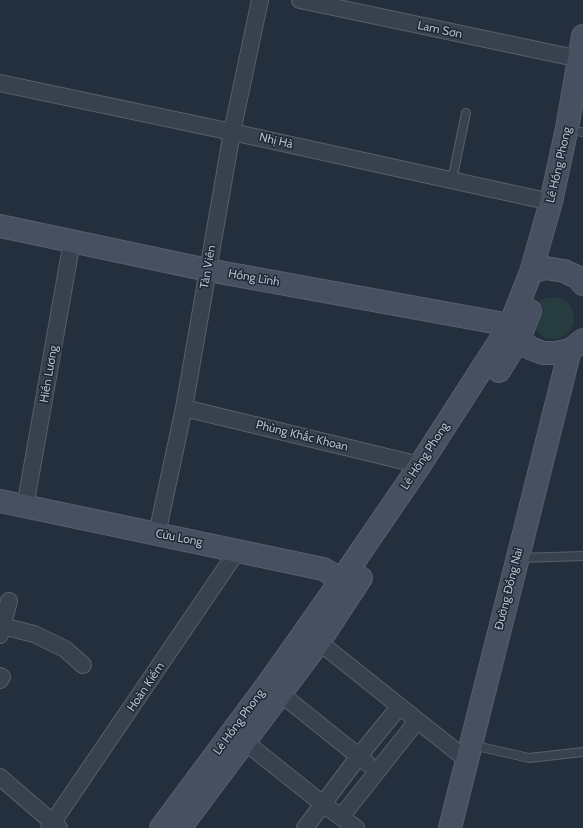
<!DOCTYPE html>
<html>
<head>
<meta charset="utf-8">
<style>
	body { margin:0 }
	canvas { display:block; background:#242f3e }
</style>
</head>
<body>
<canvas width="583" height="828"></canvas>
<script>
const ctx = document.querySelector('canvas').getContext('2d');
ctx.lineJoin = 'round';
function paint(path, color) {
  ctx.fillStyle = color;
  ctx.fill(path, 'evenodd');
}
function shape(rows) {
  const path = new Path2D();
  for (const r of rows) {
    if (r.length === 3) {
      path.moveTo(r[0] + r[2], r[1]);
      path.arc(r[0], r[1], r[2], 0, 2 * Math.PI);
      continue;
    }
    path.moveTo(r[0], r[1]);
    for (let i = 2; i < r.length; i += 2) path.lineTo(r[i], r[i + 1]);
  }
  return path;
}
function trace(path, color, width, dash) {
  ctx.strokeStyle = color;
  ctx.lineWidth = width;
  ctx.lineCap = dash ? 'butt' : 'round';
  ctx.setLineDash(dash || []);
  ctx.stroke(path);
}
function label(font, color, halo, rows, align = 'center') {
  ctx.font = font + ' Cabin,sans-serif';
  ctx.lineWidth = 3;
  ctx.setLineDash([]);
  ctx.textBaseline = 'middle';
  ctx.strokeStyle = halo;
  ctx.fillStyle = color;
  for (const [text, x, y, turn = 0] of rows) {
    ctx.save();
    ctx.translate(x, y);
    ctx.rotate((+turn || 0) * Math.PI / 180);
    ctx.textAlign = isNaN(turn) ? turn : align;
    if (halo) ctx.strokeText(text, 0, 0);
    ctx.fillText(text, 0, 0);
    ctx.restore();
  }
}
paint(shape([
	[553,318,21]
]), '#263c3f');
const lane = shape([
	[581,132,583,132],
	[452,180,466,113],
	[519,558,583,556],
	[472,745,529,758,583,752]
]);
const street = shape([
	[300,0,580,59],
	[0,83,232,132,551,202],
	[184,408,420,465],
	[25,507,72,241],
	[157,534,184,408,232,132,260,0],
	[2,626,34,634,65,649,83,665],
	[0,635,9,601],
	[319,642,467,760],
	[0,676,2,677,0,680],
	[281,694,367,763],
	[245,742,323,804,356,828],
	[0,777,59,828],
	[341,817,417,721],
	[49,828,238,550],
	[305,828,359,756,399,707]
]);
const secondary = shape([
	[0,226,208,270,510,325],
	[531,272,546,268,564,271,577,277,583,284],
	[512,328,519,339,530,348,543,353,556,353,570,350,583,340],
	[499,371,519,339,530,311],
	[0,501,323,569,354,587],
	[161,828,268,684,342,579,420,465,510,325,531,272,551,202,567,128,583,36],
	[180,828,319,642,361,578],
	[450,828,570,350]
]);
trace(lane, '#565f6c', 10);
trace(street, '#565f6c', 18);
trace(secondary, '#565f6c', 24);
trace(lane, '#38414e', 8);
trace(street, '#38414e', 16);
trace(secondary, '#465061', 22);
label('12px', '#b4bcc9', '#1d2633', [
	["Lam Sơn",440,30,12],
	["Nhị Hà",276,141,13],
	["Lê Hồng Phong",559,165,-77],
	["Tản Viên",208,267,-80],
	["Hồng Lĩnh",254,278,10],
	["Hiền Lương",49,374,-80],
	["Phùng Khắc Khoan",302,436,14],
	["Lê Hồng Phong",425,456,-57],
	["Cửu Long",179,538,11],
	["Đường Đồng Nai",509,589,-76],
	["Hoàn Kiếm",146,687,-56],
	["Lê Hồng Phong",239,722,-54]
]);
</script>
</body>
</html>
